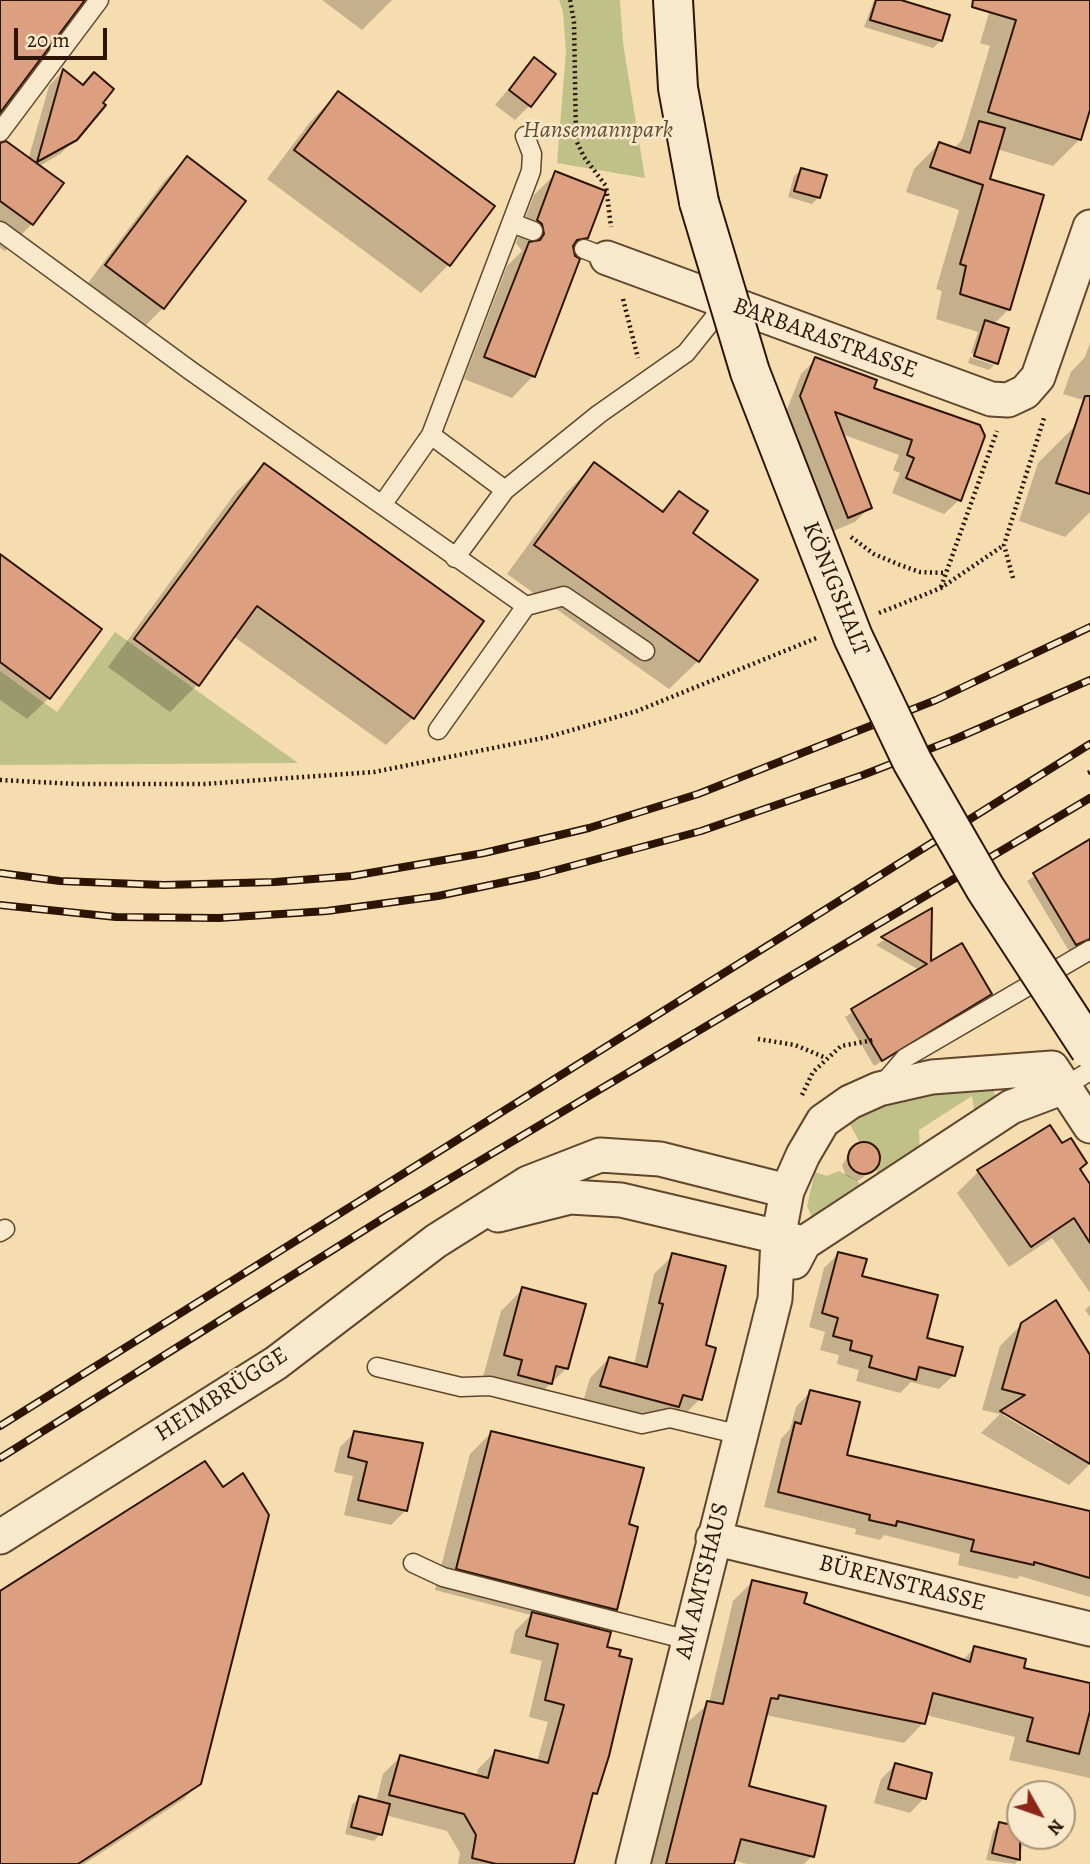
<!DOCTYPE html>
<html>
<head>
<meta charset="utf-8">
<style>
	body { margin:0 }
	#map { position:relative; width:1090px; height:1864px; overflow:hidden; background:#f6ddb0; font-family:Alegreya,serif }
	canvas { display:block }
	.north { position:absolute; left:1006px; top:1780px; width:70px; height:70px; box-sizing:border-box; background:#f9e9cc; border:2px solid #a7947b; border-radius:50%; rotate:130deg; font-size:19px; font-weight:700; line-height:28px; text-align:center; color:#2d1401 }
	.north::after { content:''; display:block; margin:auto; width:24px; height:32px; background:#8f2418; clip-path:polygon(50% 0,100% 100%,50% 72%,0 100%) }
	.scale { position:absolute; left:14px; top:28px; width:93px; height:32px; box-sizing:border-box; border:4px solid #2d1401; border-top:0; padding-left:9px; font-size:21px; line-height:24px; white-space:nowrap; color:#2d1401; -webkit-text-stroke:5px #f9e9cc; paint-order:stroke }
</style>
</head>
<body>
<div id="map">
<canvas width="1090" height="1864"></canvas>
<div class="north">N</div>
<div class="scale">20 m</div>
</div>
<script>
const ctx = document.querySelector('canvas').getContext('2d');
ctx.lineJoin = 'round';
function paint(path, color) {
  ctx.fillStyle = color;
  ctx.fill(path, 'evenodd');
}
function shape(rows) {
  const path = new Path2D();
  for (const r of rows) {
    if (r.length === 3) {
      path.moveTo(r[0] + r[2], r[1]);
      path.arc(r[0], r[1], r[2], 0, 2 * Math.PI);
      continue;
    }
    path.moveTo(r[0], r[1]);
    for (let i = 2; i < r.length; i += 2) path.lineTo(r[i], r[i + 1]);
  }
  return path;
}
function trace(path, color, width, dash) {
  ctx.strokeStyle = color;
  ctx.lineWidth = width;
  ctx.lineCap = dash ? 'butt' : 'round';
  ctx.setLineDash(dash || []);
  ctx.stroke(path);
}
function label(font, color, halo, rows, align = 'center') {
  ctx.font = font + ' Alegreya,serif';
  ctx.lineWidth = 5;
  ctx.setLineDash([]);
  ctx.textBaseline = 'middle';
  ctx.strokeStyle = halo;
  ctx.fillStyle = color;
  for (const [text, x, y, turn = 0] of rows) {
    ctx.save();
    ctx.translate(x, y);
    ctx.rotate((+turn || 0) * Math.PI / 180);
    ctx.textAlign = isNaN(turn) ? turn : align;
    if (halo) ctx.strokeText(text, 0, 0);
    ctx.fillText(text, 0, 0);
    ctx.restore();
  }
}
paint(shape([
	[559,0,620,0,623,43,645,178,557,163,566,51,563,12],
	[115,632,298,763,0,765,0,671,57,712],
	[992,1086,996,1098,975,1116,972,1096,919,1130,920,1152,880,1178,876,1170,881,1161,879,1151,872,1144,860,1143,847,1119,899,1095],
	[839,1171,857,1180,864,1191,818,1219,812,1217,807,1206,815,1172,827,1176]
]), '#c0c089');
paint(shape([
	[322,0,392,0,362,30],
	[874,0,895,0,948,16,940,41,933,48,864,27],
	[985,0,1090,0,1090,103,1080,139,1053,166,997,149,988,180,1009,309,993,325,996,363,994,364,994,361,971,353,978,332,936,319,942,291,936,289,959,210,906,192,914,169,939,144,953,149,962,140,990,46,980,43,992,3],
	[534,59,529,106,515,120,495,105],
	[63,71,76,139,60,154,38,167,32,224,5,251,0,248,0,143,28,160,49,86],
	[338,93,449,264,421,293,267,179,310,122],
	[187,159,163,308,141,330,85,287,165,180],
	[801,170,819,197,812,204,788,197,794,176],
	[556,173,586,237,572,251,533,376,512,398,464,379,507,266,522,251,516,243,534,195],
	[1090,343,1090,402,1063,394,1071,372,1085,357],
	[970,357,994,365,989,370,968,363],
	[816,359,872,390,979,427,959,500,944,514,892,493,900,473,893,470,899,455,842,434,870,507,855,522,833,531,786,412,801,374],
	[1077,424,1090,428,1090,512,1065,537,1019,521,1038,463],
	[594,464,660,512,679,493,690,533,698,661,669,689,507,574,566,493],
	[264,465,413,718,386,745,233,636,197,685,170,712,108,667,236,492],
	[0,565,49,698,27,719,0,700],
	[1090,841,1090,946,1081,945,1069,951,1027,881],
	[930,911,929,965,990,994,874,1066,845,1017,919,970,876,945],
	[1049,1127,1090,1188,1090,1293,1052,1238,1009,1267,957,1193,978,1172],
	[868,1144,876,1149,879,1157,874,1169,858,1181,846,1176,842,1165,849,1154,856,1146],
	[838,1254,925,1339,954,1375,939,1389,911,1382,900,1393,856,1381,859,1370,837,1364,839,1355,820,1350,825,1332,809,1327,824,1268],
	[673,1255,703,1346,700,1399,681,1418,658,1425,582,1405,590,1378,609,1358,634,1365,654,1274],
	[523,1289,567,1368,528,1405,498,1396,502,1381,483,1377,501,1311],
	[1090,1305,1090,1317,1085,1310],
	[1022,1324,1090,1355,1090,1464,1069,1485,981,1433,1000,1414,982,1410,1000,1346],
	[1006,1412,1055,1442,1052,1444,1003,1415],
	[810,1392,845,1456,1090,1512,1090,1597,1020,1576,1017,1579,958,1565,960,1554,884,1535,880,1540,855,1534,856,1529,764,1507,781,1439,790,1429,796,1407],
	[354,1433,406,1510,391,1525,344,1515,353,1476,334,1472,340,1447],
	[491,1433,627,1526,615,1609,595,1630,605,1648,595,1793,590,1798,573,1864,458,1864,460,1853,447,1831,385,1815,380,1834,374,1841,345,1834,352,1805,359,1798,376,1802,383,1774,400,1757,476,1777,478,1769,495,1752,537,1762,548,1722,529,1717,542,1661,510,1653,515,1631,531,1615,435,1590,470,1454],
	[752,1582,802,1605,962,1661,974,1648,1022,1669,1090,1685,1090,1778,1009,1760,1015,1737,926,1715,923,1723,904,1743,765,1715,747,1788,812,1856,804,1864,747,1864,729,1859,731,1864,652,1864,688,1722,709,1703,733,1601],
	[0,1593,199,1783,184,1799,84,1864,0,1864],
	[895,1765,924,1798,910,1813,874,1803,881,1779],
	[1000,1824,1020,1829,1020,1836,1025,1836,1019,1859,1015,1864,986,1860,993,1831]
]), '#0003');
const building = shape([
	[0,0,85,0,0,113,0,0],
	[876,0,901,0,950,15,942,41,870,20,876,0],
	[973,0,1090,0,1090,110,1081,140,988,112,1016,20,972,7,973,0],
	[534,57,556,74,531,107,509,90,534,57],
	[63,69,83,85,94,72,114,89,103,103,106,105,77,140,37,162,63,69],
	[338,91,495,206,450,266,294,150,338,91],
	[979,121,1005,128,990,179,1044,195,1010,310,960,294,966,266,960,264,983,185,930,167,939,142,970,153,979,121],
	[6,141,64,183,33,225,0,201,0,143,6,141],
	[187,156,246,201,164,309,105,265,187,156],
	[801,168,827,175,820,198,794,191,801,168],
	[555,171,606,191,588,238,577,240,573,246,575,256,580,259,535,377,484,357,529,242,540,240,544,234,542,224,537,220,555,171],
	[985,320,1009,328,998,364,974,356,985,320],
	[815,357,877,380,874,388,980,425,985,436,961,501,906,478,914,458,907,455,912,440,835,412,872,508,848,518,800,396,815,357],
	[1085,396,1090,396,1090,494,1056,483,1085,396],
	[594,462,663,512,679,491,693,501,708,511,693,533,758,580,699,662,534,545,594,462],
	[264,463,484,621,414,719,257,606,199,686,134,639,264,463],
	[0,554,102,629,50,699,0,662,0,554],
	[1090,839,1090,939,1076,945,1033,873,1090,839],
	[932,908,931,961,962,943,992,994,882,1061,851,1009,927,964,881,937,932,908],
	[1050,1125,1062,1143,1071,1138,1087,1163,1080,1169,1090,1184,1090,1243,1074,1218,1031,1247,977,1170,1050,1125],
	[864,1158,16],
	[838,1252,867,1259,862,1276,938,1295,927,1338,963,1347,955,1376,919,1367,916,1380,869,1367,872,1356,850,1350,852,1341,833,1336,838,1318,822,1313,838,1252],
	[672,1253,726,1266,706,1345,716,1348,702,1400,683,1395,679,1407,600,1386,609,1357,647,1367,663,1304,659,1303,672,1253],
	[522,1287,586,1304,568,1369,556,1366,552,1384,518,1375,522,1360,504,1355,522,1287],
	[1056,1300,1090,1355,1090,1464,1000,1411,1025,1395,1002,1389,1021,1323,1056,1300],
	[810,1390,860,1402,847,1455,1090,1511,1090,1578,1034,1562,1034,1565,971,1551,974,1540,897,1521,896,1526,869,1520,870,1515,778,1492,795,1422,801,1424,810,1390],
	[354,1431,423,1443,407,1511,358,1500,367,1462,348,1457,354,1431],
	[491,1431,644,1468,629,1524,638,1527,617,1610,456,1569,491,1431],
	[205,1461,223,1487,243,1473,269,1515,201,1784,78,1864,0,1864,0,1591,205,1461],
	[752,1580,807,1593,804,1603,970,1662,974,1646,1026,1659,1024,1668,1090,1683,1090,1711,1079,1754,1027,1741,1033,1718,933,1693,925,1724,779,1695,778,1699,771,1698,749,1786,826,1806,814,1857,741,1839,734,1864,666,1864,707,1701,723,1704,752,1580],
	[532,1612,611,1632,607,1647,621,1650,619,1656,632,1659,609,1756,597,1794,593,1793,574,1864,496,1864,472,1858,476,1835,464,1814,389,1795,400,1755,488,1778,495,1750,548,1763,564,1705,545,1700,558,1644,526,1636,532,1612],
	[895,1763,932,1773,926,1799,888,1789,895,1763],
	[359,1796,390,1804,382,1835,351,1827,359,1796],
	[999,1822,1020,1827,1020,1860,992,1853,999,1822]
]);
paint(building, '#dc9f7f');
trace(building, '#2d1401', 2);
const lane = shape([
	[0,132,99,0],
	[512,223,533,231],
	[0,231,191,371,526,606,564,596,645,651],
	[584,249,607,258],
	[431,435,505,490],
	[382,505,431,435,531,171,532,154,525,136],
	[455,558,505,490,599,414,686,353,714,318,720,301],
	[438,730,526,606],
	[881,1086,905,1058,1090,950],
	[1064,1087,1090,1071],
	[0,1232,5,1229],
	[377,1367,461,1387,490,1386,642,1424,670,1418,741,1435],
	[413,1563,443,1577,688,1640]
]);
const street = shape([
	[607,258,991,399,1008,400,1025,392,1038,377,1090,227],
	[498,1215,570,1197,621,1200,804,1243],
	[794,1262,804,1243,1011,1107,1064,1087],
	[0,1537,276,1363,436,1241,528,1183,600,1155,660,1159,787,1191],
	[713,1538,1090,1629],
	[633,1864,775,1299,778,1239,787,1191,803,1155,823,1121,850,1102,879,1089,932,1077,1052,1068,1090,1126]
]);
const secondary = shape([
	[673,0,678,88,699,202]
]);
trace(lane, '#5f462d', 21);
trace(street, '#5f462d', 37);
trace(secondary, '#2d1401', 42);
trace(shape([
	[570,0,574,22,576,140,584,157,606,186,611,227],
	[623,299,638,358],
	[851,537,874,554,900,565,920,572,946,573],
	[1013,578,1004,545,1044,418],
	[941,587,997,431],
	[879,613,941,588,1004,545],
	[1088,773,1090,772],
	[0,780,76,784,204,784,374,772,548,737,637,711,819,637],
	[758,1039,795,1045,826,1058],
	[802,1095,813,1072,841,1046,874,1040]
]), '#2d1401', 4.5, [2, 3.5]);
trace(lane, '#f9e9cc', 18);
trace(street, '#f9e9cc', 33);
trace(secondary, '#f9e9cc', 38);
const rail = shape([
	[0,873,60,881,164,885,275,882,352,876,484,853,589,828,698,794,936,700,1090,627],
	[0,905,116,917,219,918,327,911,438,896,538,875,701,831,863,775,955,739,1090,680],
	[0,1426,1090,744],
	[0,1458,387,1216,1090,798]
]);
trace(rail, '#2d1401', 8);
trace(rail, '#f9e9cc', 5, [16]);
const secondaryBridge = shape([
	[699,202,750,372,853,637,912,761,985,888,1090,1049]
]);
trace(secondaryBridge, '#2d1401', 42, []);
trace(secondaryBridge, '#f9e9cc', 38);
label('italic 24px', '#605031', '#f9e9cc', [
	["Hansemannpark",598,131]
]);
label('24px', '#2d1401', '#f9e9cc', [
	["BARBARASTRASSE",825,339,20],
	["KÖNIGSHALT",835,589,68],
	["HEIMBRÜGGE",222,1395,-33],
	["AM AMTSHAUS",703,1581,-76],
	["BÜRENSTRASSE",902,1584,14]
]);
</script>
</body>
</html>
